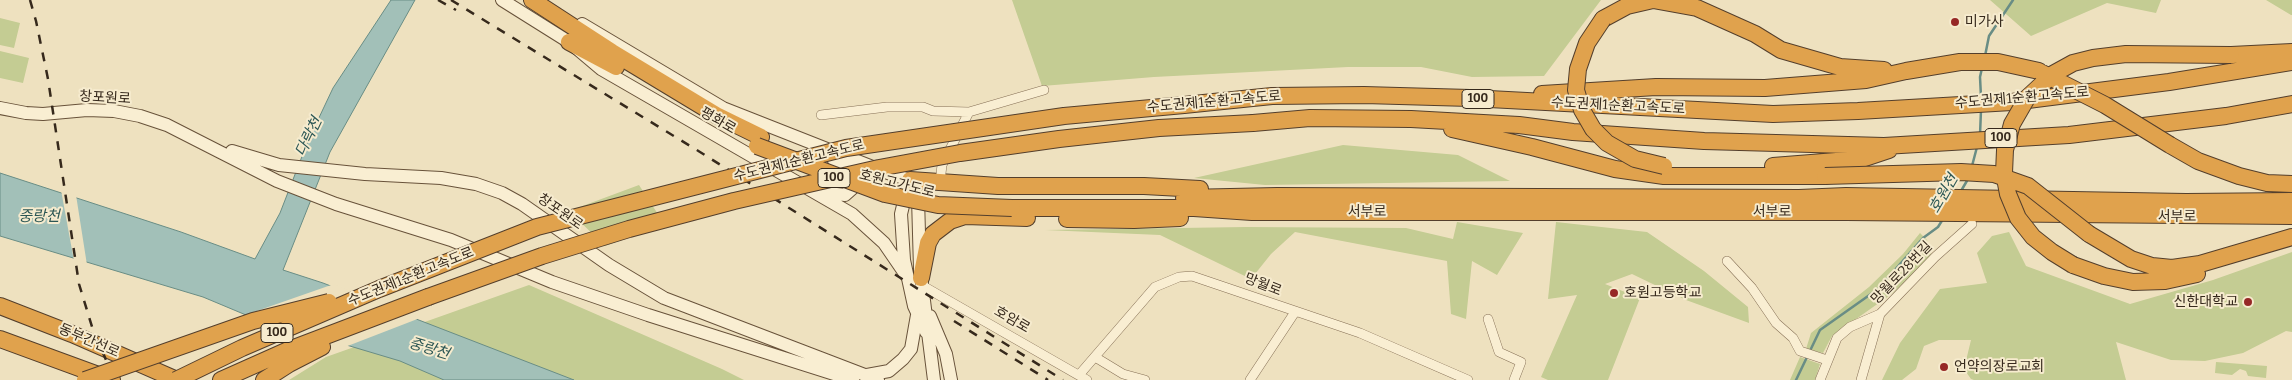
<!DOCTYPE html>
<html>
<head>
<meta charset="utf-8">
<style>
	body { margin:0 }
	canvas { display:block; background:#eee1bf }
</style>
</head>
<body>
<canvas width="2292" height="380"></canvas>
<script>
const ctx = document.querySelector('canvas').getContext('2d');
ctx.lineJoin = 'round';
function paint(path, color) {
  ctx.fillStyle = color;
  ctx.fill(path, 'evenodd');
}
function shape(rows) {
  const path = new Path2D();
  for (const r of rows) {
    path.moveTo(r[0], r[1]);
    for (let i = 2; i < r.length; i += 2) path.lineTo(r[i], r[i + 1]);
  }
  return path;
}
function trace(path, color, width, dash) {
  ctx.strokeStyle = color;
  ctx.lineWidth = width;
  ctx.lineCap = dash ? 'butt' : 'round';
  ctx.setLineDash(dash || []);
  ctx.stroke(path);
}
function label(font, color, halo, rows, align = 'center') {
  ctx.font = font + ' Bitter,"Noto Sans KR",serif';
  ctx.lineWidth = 4;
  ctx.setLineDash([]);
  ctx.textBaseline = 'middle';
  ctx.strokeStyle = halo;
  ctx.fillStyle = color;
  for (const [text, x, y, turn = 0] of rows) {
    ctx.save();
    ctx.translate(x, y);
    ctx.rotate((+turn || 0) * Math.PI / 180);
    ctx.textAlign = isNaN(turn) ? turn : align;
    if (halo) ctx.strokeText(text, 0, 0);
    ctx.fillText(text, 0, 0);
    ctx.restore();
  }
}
paint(shape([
	[1012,0,1601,0,1544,76,1472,77,1421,67,1348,67,1154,77,1042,86],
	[1990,0,2161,0,2156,13,2107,3,2031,36],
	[2266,0,2292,0,2292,15,2291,15],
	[0,18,20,23,14,48,0,45],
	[0,51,29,58,23,83,0,78],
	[1343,145,1458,155,1510,181,1265,185,1194,178],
	[639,185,665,225,605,246,569,211],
	[1457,222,1523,233,1497,275,1472,261,1466,319,1451,314,1447,261,1295,232,1271,254,1251,279,1160,235,1045,230,1246,227,1406,228,1453,239],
	[1556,222,1647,232,1704,271,1748,307,1749,323,1686,300,1632,274,1605,284,1640,298,1608,380,1548,380,1541,377,1577,295,1548,299],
	[2009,232,2026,266,2130,304,2213,280,2292,252,2292,332,2286,331,2243,353,2205,361,2171,360,2116,342,2126,380,1974,380,1971,379,1964,369,1971,340,1939,340,1924,346,1916,369,1902,380,1882,380,1900,343,1940,289,1987,283,1977,253,1992,236],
	[1920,233,1927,240,1931,255,1918,269,1893,293,1832,336,1823,353,1806,349,1811,333,1869,287,1903,254],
	[529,285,722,369,744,380,289,380,326,357],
	[1800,357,1820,364,1815,380,1790,380],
	[2216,362,2267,366,2266,378,2248,376,2246,371,2240,369,2232,375,2215,373]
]), '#c4cc93');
const water = shape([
	[391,0,415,0,330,152,283,270,323,283,574,380,444,380,400,361,246,315,203,297,0,236,0,173,181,232,255,259,280,213,308,141,333,88,391,0]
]);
paint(water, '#a2c0b8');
trace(water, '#698d85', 1);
paint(shape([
	[61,190,76,195,87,265,74,261],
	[334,284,420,318,345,347,252,319,251,313]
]), '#eee1bf');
trace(shape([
	[1985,56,1989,36,2013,0],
	[1981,97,1980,77,1982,68],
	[1980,135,1981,110],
	[1972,166,1977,147],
	[1961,191,1968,179],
	[1796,380,1820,330,1878,289,1923,238,1938,227,1943,219]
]), '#698d85', 2.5);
const street = shape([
	[821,115,887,107,923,107,933,111,969,112,1044,90],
	[940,182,942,165,969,112],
	[1727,261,1752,288,1776,323,1793,338,1800,351,1827,360],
	[923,286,1087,380],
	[1488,319,1499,352,1521,362,1514,380],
	[1095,357,1123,374,1145,380],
	[1079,375,1155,287,1179,277,1192,276,1360,333,1468,380],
	[1250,380,1295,312],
	[1820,380,1837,338,1850,327,1880,314],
	[1861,380,1880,314,1935,257,1972,224]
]);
const secondary = shape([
	[502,0,569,42,601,69,852,214,884,243,908,278],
	[582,24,723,108,888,173,910,180],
	[0,108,26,113,43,114,87,110,114,111,140,116,167,125,277,181,336,204,451,240,552,282,648,315,853,380],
	[232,151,279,165,365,174,441,178,476,184,502,193,522,204,609,265,664,298,878,380],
	[910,180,918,198,920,269,934,380],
	[907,189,901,214,904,260,914,306,926,332],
	[819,192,845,195,854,187,857,179,856,172,834,160,827,150],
	[930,316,946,354,951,380],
	[867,375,889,371,903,359,911,349,917,315]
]);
const highway = shape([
	[532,0,612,52,718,116,761,137],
	[1603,19,1627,6,1653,0,1697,8,1755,34,1781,50,1840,67,1884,70],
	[569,42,616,67],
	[2231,55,2292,52],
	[1542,94,1656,87,1765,88,1866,80,1906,71,1960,62,1998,62,2039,71],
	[1184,105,1272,96,1364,95,1470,98,1773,114,1858,111,2012,102,2169,82,2292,62],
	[1253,123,1310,118,1411,119,1519,125,1573,132,1704,141,1884,146,2069,135,2226,116,2292,104],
	[1452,129,1532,147,1615,169,1664,176,1825,176],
	[2170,145,2198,161,2239,176,2267,183,2292,184],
	[1773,166,1862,159,1889,150],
	[910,180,998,186,1144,186,1200,189],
	[1184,198,1277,196,1799,198,1846,196,2186,202,2292,201],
	[1012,208,1194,208,1252,212,1846,212,2292,216],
	[1067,219,1134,220,1180,218],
	[2089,234,2131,259,2152,266,2172,268,2200,264,2292,237],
	[2073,265,2104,276,2133,282,2165,281,2197,274],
	[921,278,928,243,933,234,950,221,965,216,1027,218],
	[0,306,72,334,177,380],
	[0,339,112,380],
	[221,380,286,351,428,297],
	[264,380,289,364,322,347]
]);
trace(street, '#877157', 10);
trace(secondary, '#68523a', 14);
trace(highway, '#543f2c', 18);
trace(street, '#f9eed2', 9);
trace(secondary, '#f9eed2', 12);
trace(highway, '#e0a24d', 16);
trace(shape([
	[30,0,36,21,48,79,79,284,93,330,106,360,118,380],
	[438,0,456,10],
	[451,0,700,152,1063,380],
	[954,321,1048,380]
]), '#36291c', 2.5, [9, 9]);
const highwayBridge = shape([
	[1603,19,1587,43,1578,69,1576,90,1582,110,1593,129,1607,143,1635,159,1664,166],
	[2042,73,2105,105,2170,145],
	[757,146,885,194,938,205,1012,208],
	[1825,176,1961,172,1994,174,2028,186,2089,234],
	[2073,265,2052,252,2033,237,2018,218,2008,194,2004,173,2005,150,2012,124,2027,98,2053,74,2073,63,2093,58,2126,54,2231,55],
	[428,297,542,256,629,229,734,201,879,168,960,153,1059,139,1159,128,1253,123],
	[85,380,253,321,329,302],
	[176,380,242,348,379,289,537,227,846,148,1064,116,1184,105]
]);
trace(highwayBridge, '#543f2c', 18, []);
trace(highwayBridge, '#e0a24d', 16);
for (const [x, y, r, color] of [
	[1955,22,5,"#962826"],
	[1614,293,5,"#962826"],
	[2248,302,5,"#962826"],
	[1944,367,5,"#962826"]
]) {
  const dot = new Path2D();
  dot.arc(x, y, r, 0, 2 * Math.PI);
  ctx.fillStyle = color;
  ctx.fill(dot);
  trace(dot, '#f6ebce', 2);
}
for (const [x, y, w] of [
	[1478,99,32],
	[2001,138,32],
	[834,178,32],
	[277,333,32]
]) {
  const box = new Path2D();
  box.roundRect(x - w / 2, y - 9.5, w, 19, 4);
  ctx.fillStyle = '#f6ebce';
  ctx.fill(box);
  trace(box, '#36291c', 1);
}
label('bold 12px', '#36291c', null, [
	["100",1478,99],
	["100",2001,138],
	["100",834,178],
	["100",277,333]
]);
label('14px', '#36291c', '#f6ebce', [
	["미가사",1965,22],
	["호원고등학교",1624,293],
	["신한대학교",2238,302,"right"],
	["언약의장로교회",1954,367]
], 'left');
label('14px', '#36291c', '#f6ebce', [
	["창포원로",105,98,3],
	["수도권제1순환고속도로",2022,98,-5],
	["수도권제1순환고속도로",1214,102,-5],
	["수도권제1순환고속도로",1618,106,3],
	["평화로",718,121,30],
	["수도권제1순환고속도로",799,161,-14],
	["호원고가도로",897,184,14],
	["창포원로",560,212,35],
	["서부로",1367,212],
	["서부로",1772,212],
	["서부로",2177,217],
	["망월로28번길",1902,273,-46],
	["수도권제1순환고속도로",411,277,-22],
	["망월로",1263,285,21],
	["호암로",1012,320,30],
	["동부간선로",89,341,23]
]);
label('italic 15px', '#2b5654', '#f6ebce', [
	["다락천",309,137,-64],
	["호원천",1944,194,-60],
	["중랑천",39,217],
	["중랑천",429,349,17]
]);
</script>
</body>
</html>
